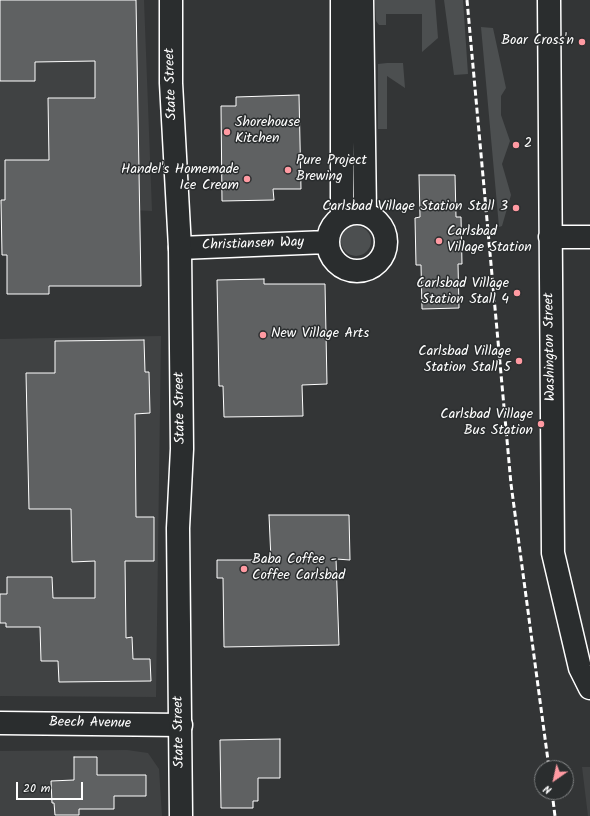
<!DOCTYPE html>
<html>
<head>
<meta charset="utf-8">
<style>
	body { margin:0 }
	#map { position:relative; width:590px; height:816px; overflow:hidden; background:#333536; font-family:Kalam,sans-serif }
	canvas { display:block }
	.north { position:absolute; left:534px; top:760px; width:40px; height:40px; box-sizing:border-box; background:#2a2d2e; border:1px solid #7f8182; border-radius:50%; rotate:214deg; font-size:11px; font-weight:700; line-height:16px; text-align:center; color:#fff }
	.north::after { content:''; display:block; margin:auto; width:14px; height:18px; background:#ff9aa2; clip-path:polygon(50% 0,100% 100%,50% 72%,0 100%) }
	.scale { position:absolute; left:16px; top:782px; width:67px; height:18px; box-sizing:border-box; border:2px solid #fff; border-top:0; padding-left:5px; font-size:12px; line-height:14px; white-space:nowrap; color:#fff; -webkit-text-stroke:3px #2a2d2e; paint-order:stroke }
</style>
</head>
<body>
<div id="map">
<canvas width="590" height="816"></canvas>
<div class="north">N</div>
<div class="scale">20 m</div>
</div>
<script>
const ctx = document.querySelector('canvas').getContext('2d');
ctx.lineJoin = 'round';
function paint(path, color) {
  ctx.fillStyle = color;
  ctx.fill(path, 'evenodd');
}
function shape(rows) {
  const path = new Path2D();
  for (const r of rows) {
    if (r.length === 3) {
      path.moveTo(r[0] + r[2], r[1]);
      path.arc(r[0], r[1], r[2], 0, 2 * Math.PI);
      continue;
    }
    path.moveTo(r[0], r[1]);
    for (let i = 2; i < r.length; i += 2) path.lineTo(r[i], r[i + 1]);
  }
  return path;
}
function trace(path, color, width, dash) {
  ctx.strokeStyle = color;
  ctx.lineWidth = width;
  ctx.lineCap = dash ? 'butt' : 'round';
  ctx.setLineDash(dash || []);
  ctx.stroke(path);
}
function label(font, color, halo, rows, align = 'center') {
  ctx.font = font + ' Kalam,sans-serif';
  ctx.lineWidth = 3;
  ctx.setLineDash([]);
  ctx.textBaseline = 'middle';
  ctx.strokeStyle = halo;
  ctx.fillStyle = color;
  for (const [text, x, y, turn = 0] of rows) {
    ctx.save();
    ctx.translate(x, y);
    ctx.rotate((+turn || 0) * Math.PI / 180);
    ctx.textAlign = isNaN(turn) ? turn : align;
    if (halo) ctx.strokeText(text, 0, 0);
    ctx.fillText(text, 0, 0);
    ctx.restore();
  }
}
paint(shape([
	[0,0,144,0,152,211,0,204],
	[161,336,156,697,0,696,0,339],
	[127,750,148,753,159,769,162,816,0,816,0,751],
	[582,767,590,767,590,816,588,816]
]), '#404243');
paint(shape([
	[375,0,435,0,438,38,422,52,422,14,386,14,386,25,379,25,376,21],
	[444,0,463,0,468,74,454,75],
	[481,27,493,28,506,88,501,96,501,115,510,141,502,164,511,195,502,226,499,227],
	[387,63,403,63,405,88,387,76,387,129,378,129,378,64],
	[356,241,15]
]), '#4c4f50');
const building = shape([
	[0,0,136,0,141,286,49,286,49,294,7,294,7,255,2,255,1,200,5,200,5,160,49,160,48,98,95,98,95,61,35,62,35,81,0,81,0,0],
	[299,95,301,189,273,189,274,200,222,201,221,106,236,106,236,97,299,95],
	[419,175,455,175,456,217,461,217,462,264,458,264,459,308,422,309,421,265,416,265,415,218,420,217,419,175],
	[264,279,264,284,325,284,327,384,302,385,303,416,224,417,223,386,219,386,217,280,264,279],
	[144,340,145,372,149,372,150,413,135,414,136,517,154,517,154,561,125,561,126,638,132,637,133,659,150,659,151,681,59,682,58,661,41,661,40,627,6,627,6,623,0,623,0,594,7,594,7,577,52,577,53,598,95,598,95,561,72,562,71,509,29,509,26,373,55,373,55,341,144,340],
	[269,515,349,515,350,560,336,559,339,645,224,647,223,578,217,578,217,560,271,560,269,515],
	[280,739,280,778,258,778,258,801,253,801,253,808,221,808,220,740,280,739],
	[74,757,97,757,97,775,146,775,146,796,114,796,114,809,79,809,79,815,55,815,54,803,52,803,51,781,74,780,74,757]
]);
paint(building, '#5f6162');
trace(building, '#fff', 1);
const minor = shape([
	[549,0,553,553,580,668,590,688],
	[550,237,590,237],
	[0,723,181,725]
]);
const tertiary = shape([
	[342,0,342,216],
	[362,0,365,213],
	[357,242,29],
	[180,248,327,242]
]);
const secondary = shape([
	[171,0,171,83,180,248,182,449,178,528,181,816]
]);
trace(minor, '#fff', 25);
trace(tertiary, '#fff', 25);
trace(secondary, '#fff', 25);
trace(minor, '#2a2d2e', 22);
trace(tertiary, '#2a2d2e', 22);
trace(secondary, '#2a2d2e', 22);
trace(shape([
	[467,0,511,484,549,768],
	[552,792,555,816]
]), '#fff', 3, [6, 3]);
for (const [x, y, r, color] of [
	[582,42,4,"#ff9aa2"],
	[227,132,4,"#ff9aa2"],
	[516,145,4,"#ff9aa2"],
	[288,170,4,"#ff9aa2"],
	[247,179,4,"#ff9aa2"],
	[516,208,4,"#ff9aa2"],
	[439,241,4,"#ff9aa2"],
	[517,293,4,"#ff9aa2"],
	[263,335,4,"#ff9aa2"],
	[519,361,4,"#ff9aa2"],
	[541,424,4,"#ff9aa2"],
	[244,569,4,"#ff9aa2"]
]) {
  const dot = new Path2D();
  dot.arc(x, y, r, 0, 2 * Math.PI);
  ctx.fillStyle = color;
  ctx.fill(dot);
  trace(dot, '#2a2d2e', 1.5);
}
label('14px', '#fff', '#2a2d2e', [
	["Boar Cross'n",574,42],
	["Shorehouse",235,124,"left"],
	["Kitchen",235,140,"left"],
	["2",524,145,"left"],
	["Pure Project",296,162,"left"],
	["Brewing",296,178,"left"],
	["Handel's Homemade",239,171],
	["Ice Cream",239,187],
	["Carlsbad Village Station Stall 3",508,208],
	["Carlsbad",447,233,"left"],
	["Village Station",447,249,"left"],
	["Carlsbad Village",509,285],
	["Station Stall 4",509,301],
	["New Village Arts",271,335,"left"],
	["Carlsbad Village",511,353],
	["Station Stall 5",511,369],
	["Carlsbad Village",533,416],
	["Bus Station",533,432],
	["Baba Coffee -",252,561,"left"],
	["Coffee Carlsbad",252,577,"left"]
], 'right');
label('14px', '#fff', '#2a2d2e', [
	["State Street",172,84,-92],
	["Christiansen Way",253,245,-2],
	["Washington Street",551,347,-91],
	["State Street",181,408,-91],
	["Beech Avenue",90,724,1],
	["State Street",180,732,-91]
]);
</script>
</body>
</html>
